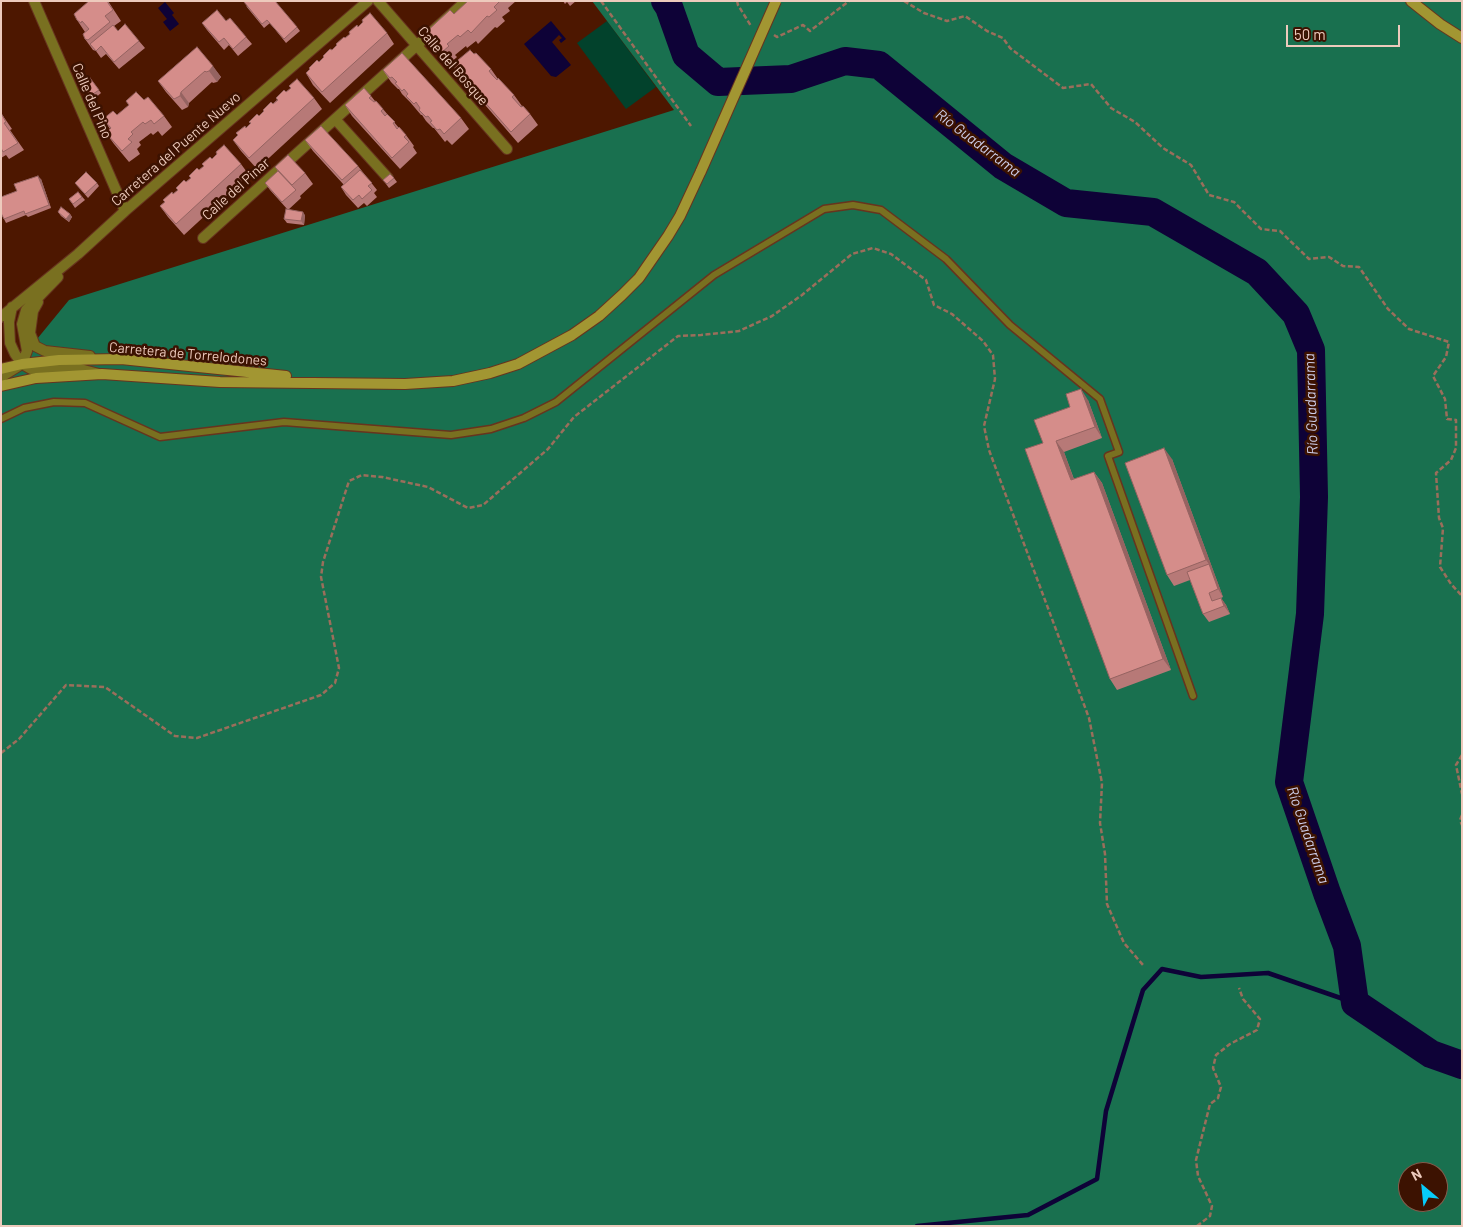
<!DOCTYPE html>
<html>
<head>
<meta charset="utf-8">
<style>
	body { margin:0 }
	#map { position:relative; width:1463px; height:1227px; overflow:hidden; background:#4d1700; font-family:Barlow,sans-serif }
	canvas { display:block }
	.frame { position:absolute; inset:0; border:2px solid #edcabc; pointer-events:none }
	.north { position:absolute; left:1398px; top:1162px; width:50px; height:50px; box-sizing:border-box; background:#3c1201; border:1px solid #835c4c; border-radius:50%; rotate:332deg; font-size:14px; font-weight:700; line-height:20px; text-align:center; color:#edcabc }
	.north::after { content:''; display:block; margin:auto; width:18px; height:22px; background:#07cbf9; clip-path:polygon(50% 0,100% 100%,50% 72%,0 100%) }
	.scale { position:absolute; left:1286px; top:25px; width:114px; height:22px; box-sizing:border-box; border:2px solid #edcabc; border-top:0; padding-left:6px; font-size:15px; line-height:18px; white-space:nowrap; color:#edcabc; -webkit-text-stroke:4px #3c1201; paint-order:stroke }
</style>
</head>
<body>
<div id="map">
<canvas width="1463" height="1227"></canvas>
<div class="frame"></div>
<div class="north">N</div>
<div class="scale">50 m</div>
</div>
<script>
const ctx = document.querySelector('canvas').getContext('2d');
ctx.lineJoin = 'round';
function paint(path, color) {
  ctx.fillStyle = color;
  ctx.fill(path, 'evenodd');
}
function shape(rows) {
  const path = new Path2D();
  for (const r of rows) {
    path.moveTo(r[0], r[1]);
    for (let i = 2; i < r.length; i += 2) path.lineTo(r[i], r[i + 1]);
  }
  return path;
}
function trace(path, color, width, dash) {
  ctx.strokeStyle = color;
  ctx.lineWidth = width;
  ctx.lineCap = dash ? 'butt' : 'round';
  ctx.setLineDash(dash || []);
  ctx.stroke(path);
}
function label(font, color, halo, rows, align = 'center') {
  ctx.font = font + ' Barlow,sans-serif';
  ctx.lineWidth = 5;
  ctx.setLineDash([]);
  ctx.textBaseline = 'middle';
  ctx.strokeStyle = halo;
  ctx.fillStyle = color;
  for (const [text, x, y, turn = 0] of rows) {
    ctx.save();
    ctx.translate(x, y);
    ctx.rotate((+turn || 0) * Math.PI / 180);
    ctx.textAlign = isNaN(turn) ? turn : align;
    if (halo) ctx.strokeText(text, 0, 0);
    ctx.fillText(text, 0, 0);
    ctx.restore();
  }
}
paint(shape([
	[607,21,656,87,626,109,577,43]
]), '#02422c');
paint(shape([
	[592,1,1462,1,1462,1226,1,1226,1,383,69,300,674,110],
	[1408,1172,1438,1172,1438,1202,1408,1202]
]), '#19704f');
paint(shape([
	[165,2,174,13,172,15,179,24,170,31,163,22,167,19,158,8],
	[551,21,566,39,561,43,559,40,562,38,559,35,552,42,571,65,556,77,551,76,524,44]
]), '#0e0237');
trace(shape([
	[917,1226,1028,1215,1097,1179,1106,1111,1143,990,1162,969,1201,977,1268,973,1355,1003]
]), '#0e0237', 4.5);
trace(shape([
	[665,1,669,7,686,55,718,82,791,79,845,61,879,65,1003,166,1066,203,1153,212,1257,272,1296,314,1311,350,1314,497,1310,614,1289,782,1327,893,1347,946,1355,1003,1431,1054,1462,1065]
]), '#0e0237', 28);
const lane = shape([
	[1,419,24,408,54,402,85,403,160,437,284,422,451,435,491,429,524,418,556,402,714,275,824,209,853,205,881,210,946,259,1010,325,1100,399,1119,452,1108,456,1193,696]
]);
const street = shape([
	[34,1,125,211],
	[378,1,507,149],
	[335,119,388,178],
	[203,238,466,1],
	[38,302,33,311,30,333,35,346,45,351,90,356],
	[12,307,9,322,10,343,15,354,22,364,31,369,80,369,99,374],
	[1,317,78,254,125,211,368,1],
	[1,377,22,364,27,351,22,324,26,310,58,277]
]);
const secondary = shape([
	[1411,1,1440,24,1462,38],
	[1,369,22,364,59,360,121,359,286,376],
	[1,386,36,378,102,374,220,382,405,384,453,381,490,373,518,364,572,335,599,316,622,295,639,278,668,236,680,216,701,171]
]);
trace(lane, '#67341e', 9);
trace(street, '#67341e', 12);
trace(secondary, '#67341e', 12);
trace(shape([
	[601,1,691,126],
	[737,1,738,5,751,26],
	[904,1,924,13,947,21,965,16,987,31,1003,38,1010,48,1063,88,1091,84,1111,108,1135,122,1163,148,1191,165,1209,195,1234,202,1261,229,1280,231,1309,259,1329,257,1343,266,1359,267,1388,309,1409,329,1449,342,1446,357,1433,376,1445,399,1447,419,1456,420,1456,448,1451,460,1436,473,1439,518,1443,528,1440,567,1451,584,1462,596],
	[774,35,777,37,803,25,810,31,849,1],
	[1,753,19,739,66,685,105,687,175,736,197,738,321,695,335,683,339,668,321,577,323,562,349,481,362,475,382,477,428,487,468,508,483,505,548,449,574,417,678,336,701,335,739,331,772,316,802,295,852,254,873,248,891,254,926,280,934,305,952,314,983,341,993,355,995,379,984,426,989,450,1089,718,1102,783,1100,823,1105,854,1107,904,1124,943,1143,965],
	[1462,755,1456,765,1462,794],
	[1462,815,1460,820,1462,825],
	[1197,1226,1210,1216,1212,1206,1198,1176,1196,1160,1210,1104,1218,1098,1221,1087,1213,1068,1216,1055,1230,1044,1257,1030,1260,1019,1243,999,1239,988]
]), '#9b6e5b', 2.5, [5, 2.5]);
trace(lane, '#797020', 6);
trace(street, '#797020', 10);
trace(secondary, '#a29632', 10);
const secondaryBridge = shape([
	[701,171,776,1]
]);
trace(secondaryBridge, '#67341e', 12, []);
trace(secondaryBridge, '#a29632', 10);
paint(shape([
	[108,1,121,21,114,26,118,31,139,41,145,48,119,69,106,54,101,58,96,51,93,50,85,39,85,32,77,20],
	[468,1,516,1,508,8,510,11,502,17,505,21,497,28,495,27,478,44,476,41,467,48,466,46,455,55,457,57,449,64,432,45,424,34,454,14],
	[563,1,576,1,570,6,567,2,565,4],
	[246,6,297,27,300,31,286,43,270,23,264,28],
	[226,21,246,37,252,44,238,56,229,45,224,50,207,30,202,23],
	[358,27,387,33,394,44,330,103,313,85,306,73],
	[197,47,221,77,217,82,213,83,212,82,189,103,188,107,182,110,166,92,158,81],
	[452,65,491,69,498,79,514,95,522,106,521,107,530,114,538,125,518,143,460,76],
	[383,70,461,118,469,129,452,145,447,140,445,142,434,128,433,128,426,121,422,115,421,115,410,102,402,94,399,89,398,89,391,82],
	[90,78,101,93,93,100,81,85],
	[286,92,314,98,322,109,257,169,241,151,233,140,238,135,236,133,246,128,251,124,249,122,259,116,277,100,276,98],
	[371,96,375,101,383,109,399,128,406,135,414,146,413,147,417,153,400,169,352,116,345,105],
	[144,100,164,116,172,127,162,136,158,131,153,135,151,133,139,142,141,145,137,149,140,154,129,162,114,144,106,133,110,129,103,119,117,115,129,105,126,101],
	[1,113,12,129,10,130,24,150,9,159,6,155,1,158],
	[305,140,358,166,377,190,374,193,377,197,367,206,364,203,358,208,346,195,341,187,344,185,313,151],
	[212,159,241,164,249,175,184,235,168,217,160,206,178,190,176,188,186,182,204,166,202,164],
	[275,167,305,173,313,184,300,196,301,198,288,210,270,190,265,183,278,171],
	[394,178,397,182,389,188,383,180],
	[41,179,51,208,28,217,26,215,6,223,2,215,1,216,1,197,17,191],
	[75,183,97,183,99,186,88,198],
	[78,192,85,200,75,208,69,199],
	[58,212,70,214,72,217,69,222,61,216],
	[305,215,304,225,287,223,284,219],
	[1088,400,1102,438,1064,452,1074,479,1094,472,1102,483,1171,670,1117,690,1110,679,1043,443,1070,407],
	[1172,459,1223,597,1221,598,1226,605,1230,614,1209,622,1203,614,1190,580,1174,586,1167,575]
]), '#b77977');
paint(shape([
	[213,66,221,77,217,82,209,71],
	[181,92,189,103,188,107,180,96],
	[38,176,41,179,51,208,49,205],
	[303,212,305,215,304,225,301,221],
	[70,214,72,217,69,222,66,219],
	[1081,389,1088,400,1102,438,1095,427],
	[1056,441,1064,452,1078,491,1071,480],
	[1164,448,1172,459,1223,597,1218,589,1209,564,1206,560],
	[1094,472,1102,483,1171,670,1163,659],
	[1221,598,1226,605,1230,614,1224,606]
]), '#956361');
const building = shape([
	[89,1,108,1,108,3,113,10,105,16,110,22,88,40,85,39,83,34,89,29,82,21,81,23,77,20,74,14,89,1],
	[245,1,275,1,297,27,284,39,267,20,262,24,244,2,245,1],
	[468,1,500,1,494,7,497,10,489,17,487,16,471,33,468,30,460,37,458,35,447,44,449,46,441,53,424,34,450,10,454,14,468,1],
	[217,10,226,21,230,18,246,37,233,49,224,38,219,42,202,23,217,10],
	[370,13,387,33,322,92,306,73,310,69,309,68,317,60,319,62,324,57,323,56,330,49,332,50,337,45,336,44,344,37,345,38,350,34,349,32,357,25,358,27,363,22,362,20,370,13],
	[125,24,139,41,114,62,101,46,96,51,90,44,113,25,118,31,125,24],
	[197,47,213,66,209,71,206,72,205,71,181,92,180,96,174,99,158,81,197,47],
	[470,50,474,54,476,53,491,69,489,71,493,76,497,80,498,78,514,95,512,97,521,107,523,106,530,114,511,132,452,65,470,50],
	[402,53,461,118,444,134,440,129,437,130,430,122,432,121,428,116,426,117,419,110,420,108,416,102,414,104,406,96,408,94,404,89,402,91,395,83,397,82,392,77,390,78,383,70,402,53],
	[90,78,99,90,90,96,81,85,90,78],
	[297,79,314,98,249,158,233,140,238,135,236,133,245,126,246,128,251,123,249,122,257,114,259,116,264,111,263,110,271,102,273,104,278,100,276,98,284,90,286,92,291,88,289,86,297,79],
	[364,88,371,96,369,98,374,102,376,101,383,109,381,111,385,116,387,114,395,122,393,123,397,129,399,127,406,135,404,137,409,142,392,158,345,105,364,88],
	[136,92,144,100,148,97,164,116,154,124,151,120,145,124,143,122,131,132,133,134,128,139,132,142,122,151,106,133,111,128,103,119,113,111,117,115,129,105,126,101,136,92],
	[1,113,6,122,4,123,18,143,3,152,1,148,1,113],
	[321,126,358,166,342,180,305,140,321,126],
	[224,145,241,164,176,224,160,206,165,202,163,200,172,192,173,194,178,190,176,188,184,180,186,182,191,178,189,176,197,168,199,170,204,166,202,164,210,157,212,159,217,154,216,152,224,145],
	[288,155,305,173,292,185,275,167,288,155],
	[360,170,372,183,368,186,372,190,362,199,359,195,353,200,341,187,360,170],
	[278,171,296,190,282,202,265,183,278,171],
	[86,172,97,183,85,194,75,183,86,172],
	[390,174,394,178,387,184,383,180,390,174],
	[38,176,49,205,25,214,24,211,4,219,1,213,1,197,17,191,14,184,38,176],
	[78,192,82,197,73,204,69,199,78,192],
	[61,207,70,214,66,219,58,212,61,207],
	[286,209,303,212,301,221,284,219,286,209],
	[1081,389,1095,427,1056,441,1071,480,1094,472,1163,659,1110,679,1025,449,1043,443,1034,420,1070,407,1066,394,1081,389],
	[1164,448,1206,560,1167,575,1125,463,1164,448],
	[1209,564,1218,589,1209,593,1212,601,1221,598,1224,606,1203,614,1187,572,1209,564]
]);
paint(building, '#d58d8a');
trace(building, '#956361', 1);
label('14px', '#edcabc', '#3c1201', [
	["Calle del Bosque",453,66,49],
	["Calle del Pino",92,101,67],
	["Carretera del Puente Nuevo",176,149,-41],
	["Calle del Pinar",236,189,-42],
	["Carretera de Torrelodones",188,354,5]
]);
label('italic 15px', '#cdceea', '#3c1201', [
	["Río Guadarrama",978,143,37],
	["Río Guadarrama",1311,404,-92],
	["Río Guadarrama",1308,835,71]
]);
</script>
</body>
</html>
